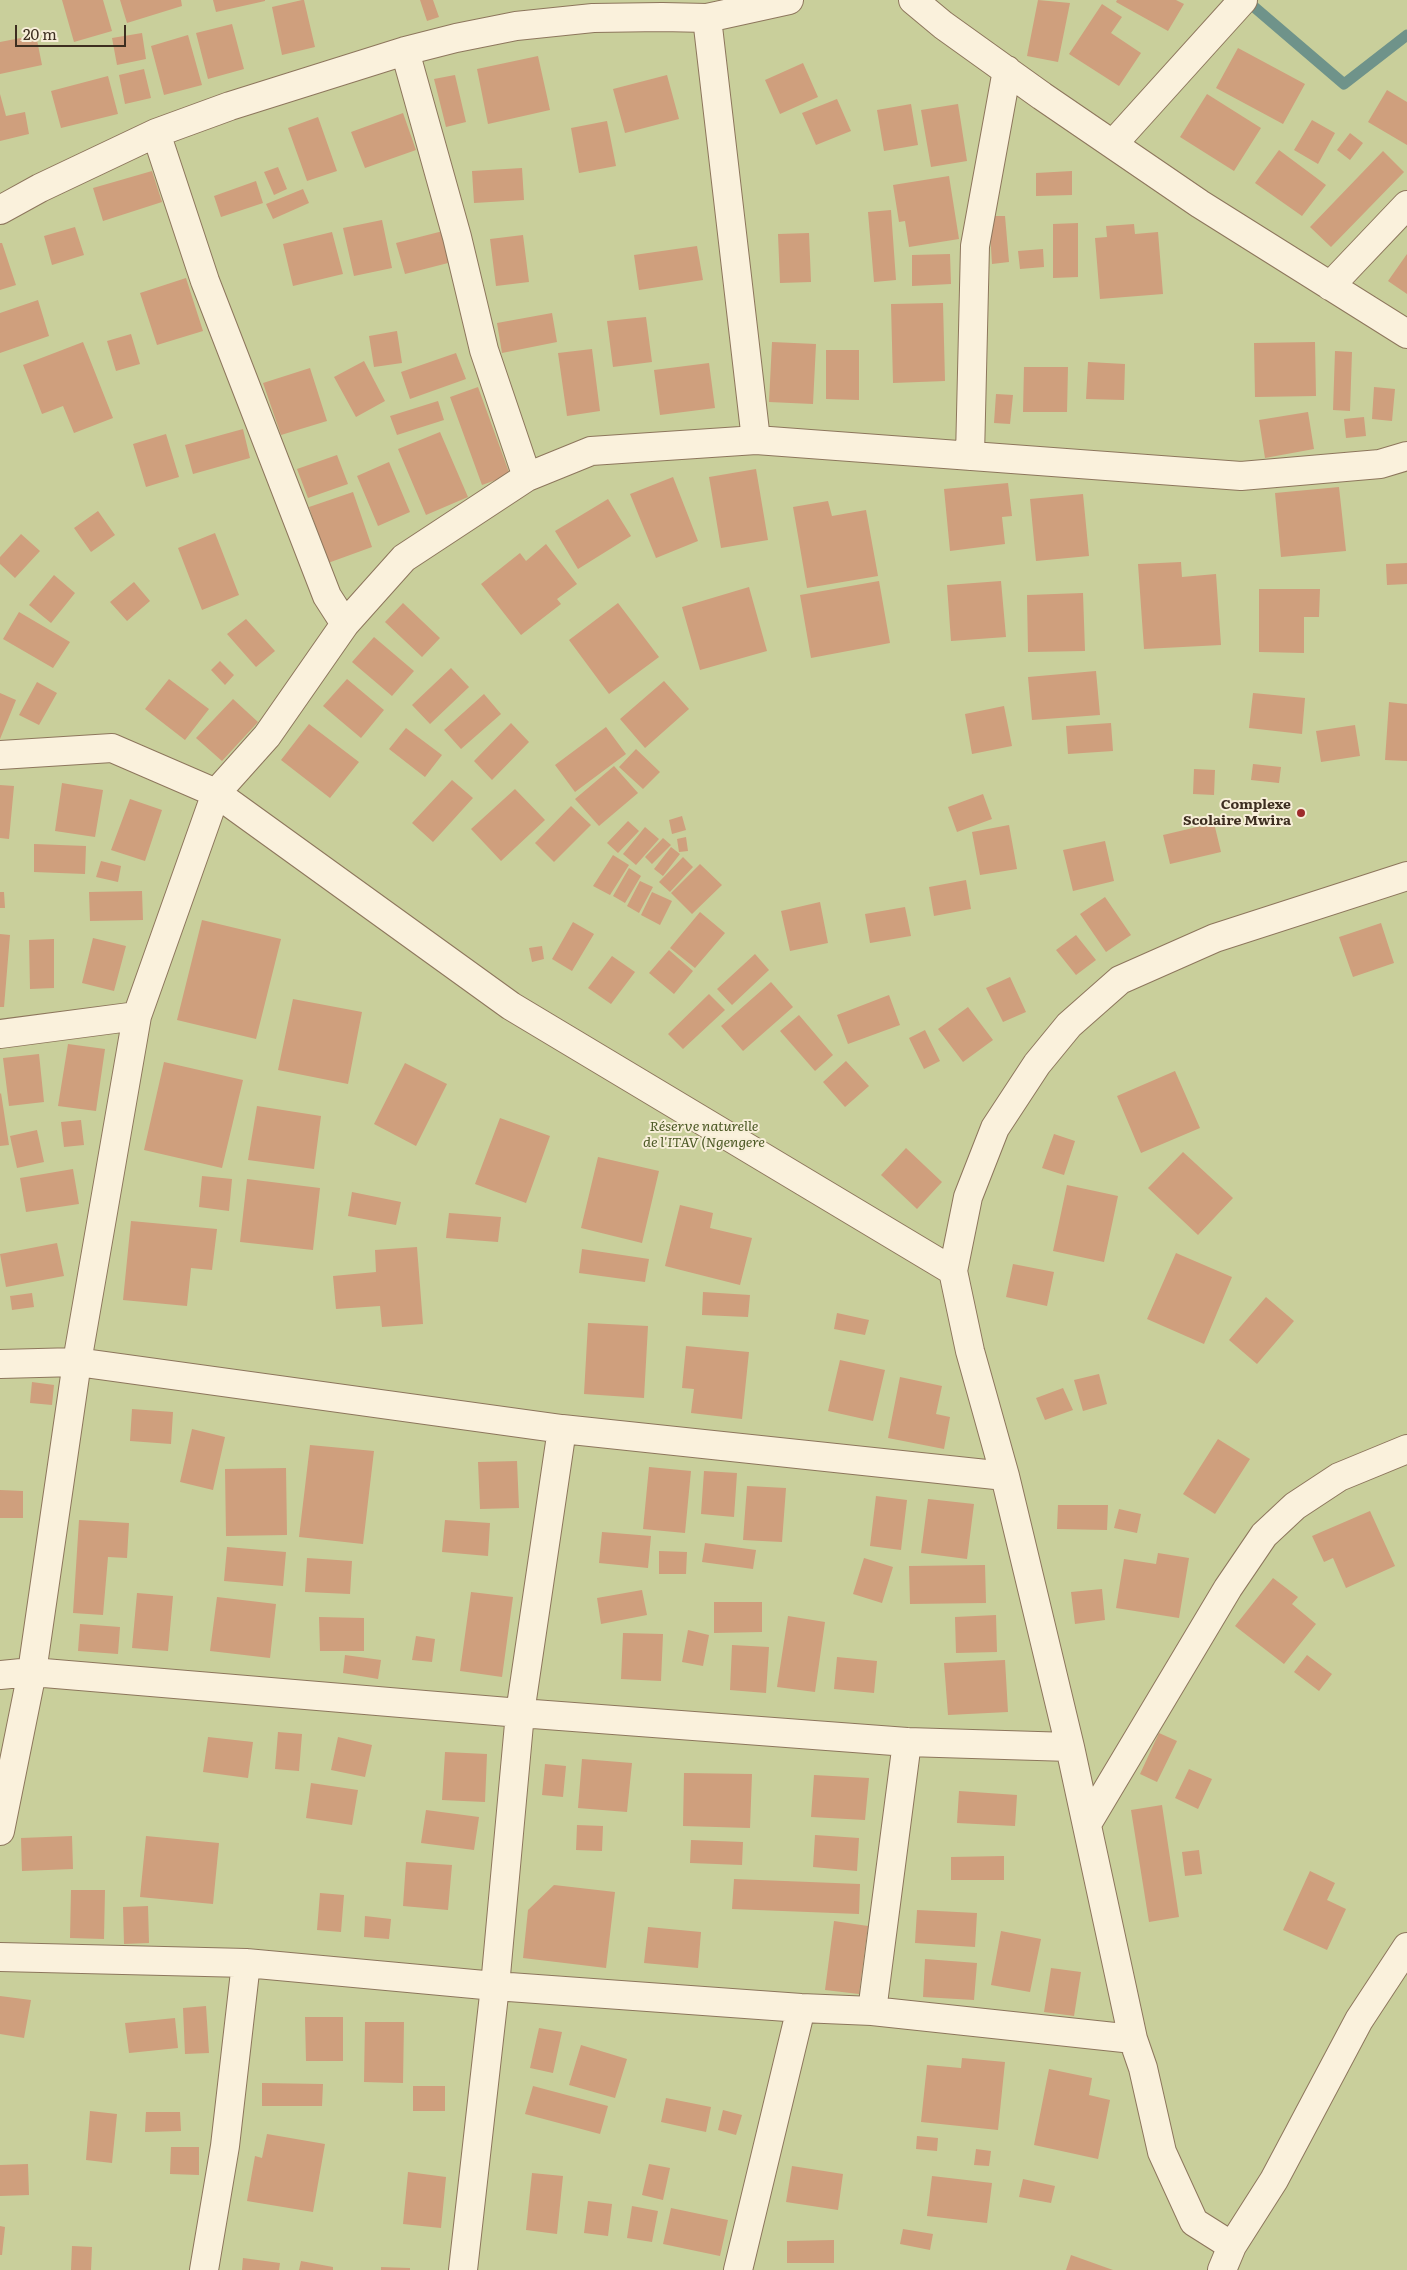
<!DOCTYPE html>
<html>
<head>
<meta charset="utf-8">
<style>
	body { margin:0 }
	#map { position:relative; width:1407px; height:2270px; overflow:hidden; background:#f0e4c8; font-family:Literata,serif }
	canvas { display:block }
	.scale { position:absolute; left:15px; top:25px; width:111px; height:22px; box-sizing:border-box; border:2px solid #3d2e20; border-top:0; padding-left:6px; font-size:15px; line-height:18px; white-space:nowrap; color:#3d2e20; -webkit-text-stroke:4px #f7eed8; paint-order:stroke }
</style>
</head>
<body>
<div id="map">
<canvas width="1407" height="2270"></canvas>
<div class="scale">20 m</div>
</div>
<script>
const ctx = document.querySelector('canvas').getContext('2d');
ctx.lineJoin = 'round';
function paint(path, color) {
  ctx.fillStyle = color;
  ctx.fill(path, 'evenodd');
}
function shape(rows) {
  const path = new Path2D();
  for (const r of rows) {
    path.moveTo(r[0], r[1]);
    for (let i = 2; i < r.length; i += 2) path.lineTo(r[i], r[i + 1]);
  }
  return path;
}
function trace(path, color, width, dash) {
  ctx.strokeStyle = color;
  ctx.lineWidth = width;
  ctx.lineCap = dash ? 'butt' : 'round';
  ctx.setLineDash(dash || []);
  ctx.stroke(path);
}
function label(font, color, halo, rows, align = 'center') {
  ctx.font = font + ' Literata,serif';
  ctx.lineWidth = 4;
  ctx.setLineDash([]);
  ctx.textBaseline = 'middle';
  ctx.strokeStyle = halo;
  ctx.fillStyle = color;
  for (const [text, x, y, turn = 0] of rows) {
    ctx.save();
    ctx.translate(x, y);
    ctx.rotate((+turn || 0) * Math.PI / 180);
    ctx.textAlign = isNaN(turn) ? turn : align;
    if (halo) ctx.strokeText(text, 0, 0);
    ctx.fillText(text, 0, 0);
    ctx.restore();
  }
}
paint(shape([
	[0,0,1407,0,1407,2270,0,2270]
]), '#c9cf9b');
trace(shape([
	[1246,0,1344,84,1407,35]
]), '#6f938a', 11);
paint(shape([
	[62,0,103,0,112,31,74,42],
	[120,0,181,0,182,6,127,23],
	[213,0,265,0,265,1,216,12],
	[302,0,304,0,315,47,282,55,272,7],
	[420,0,433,0,439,17,427,21],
	[1038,0,1070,3,1058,62,1027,56],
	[1117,0,1176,0,1184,4,1168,31,1116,2],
	[1102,4,1122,17,1111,33,1141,53,1119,86,1069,54],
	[232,24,244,69,208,79,196,33],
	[142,33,146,59,117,65,112,38],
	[36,35,42,65,0,74,0,42],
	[188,35,202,85,164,95,151,46],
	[1238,48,1305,84,1283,124,1216,88],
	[538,56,550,110,488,124,477,69],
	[803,63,818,97,780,114,765,80],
	[144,69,151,98,125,104,119,75],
	[455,75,466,122,446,127,434,79],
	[667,75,679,119,625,133,613,89],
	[108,76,118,114,61,128,51,91],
	[1387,90,1407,102,1407,145,1368,122],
	[0,94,6,116,25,112,29,134,0,141],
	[1207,94,1261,128,1234,171,1180,137],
	[837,99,851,131,816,145,802,113],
	[911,104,918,145,884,151,877,110],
	[958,104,967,161,931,167,921,110],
	[403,113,416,150,365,168,351,132],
	[318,117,337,171,307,181,288,128],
	[1312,120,1335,133,1318,164,1294,150],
	[607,121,616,166,579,173,571,128],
	[1350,133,1363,143,1350,160,1337,150],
	[1279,150,1326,185,1302,216,1255,183],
	[1383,151,1404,172,1331,247,1310,227],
	[278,167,287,189,274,195,264,172],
	[522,168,524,200,474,203,472,171],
	[152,171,162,202,103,221,93,188],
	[1072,171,1072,195,1036,196,1036,173],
	[949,176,959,239,909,247,905,221,899,222,893,185],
	[256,181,263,203,221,217,214,196],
	[303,189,309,203,273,219,266,204],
	[891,210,896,280,874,282,868,212],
	[989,216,1005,216,1009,262,992,264],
	[382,220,392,268,354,276,343,228],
	[1078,223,1078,277,1053,278,1053,224],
	[1134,224,1135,234,1158,232,1163,294,1100,299,1095,238,1107,237,1106,226],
	[75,227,84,255,52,265,44,236],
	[443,231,452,262,405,274,396,243],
	[332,232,343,274,293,286,283,244],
	[809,233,811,282,780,283,778,234],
	[523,235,529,282,496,286,490,239],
	[0,243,2,243,16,285,0,290],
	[697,246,703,280,639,290,634,255],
	[1043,249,1044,267,1020,269,1018,251],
	[950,254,951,284,912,286,912,255],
	[1407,254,1407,294,1388,281],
	[186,278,203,331,157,345,140,293],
	[38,300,49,336,0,353,0,313],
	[943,303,945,381,893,383,891,304],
	[552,313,557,342,502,353,497,323],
	[646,317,652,362,613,367,607,321],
	[397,331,402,363,374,367,369,336],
	[131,334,140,364,116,371,107,341],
	[83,342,113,418,74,433,63,406,42,414,23,365],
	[772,342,816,344,813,404,769,402],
	[1315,342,1316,396,1255,397,1254,343],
	[592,349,600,411,567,416,558,353],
	[826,350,859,350,859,400,826,399],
	[1335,351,1352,352,1350,411,1333,410],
	[456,353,466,379,410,399,401,372],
	[364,361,385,401,356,417,334,377],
	[1088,362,1125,364,1124,400,1086,399],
	[709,363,715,408,660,415,654,370],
	[1024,367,1068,367,1067,412,1023,412],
	[310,368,327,421,281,435,263,383],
	[478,387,510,475,482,485,450,397],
	[1374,387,1395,389,1392,421,1372,419],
	[996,394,1013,395,1010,424,994,423],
	[438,401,444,420,397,435,390,416],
	[1308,412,1314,449,1265,458,1259,420],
	[1364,417,1366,436,1346,438,1344,419],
	[243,429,250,458,193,474,185,445],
	[440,432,468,497,426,515,398,449],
	[166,434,179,477,146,487,133,444],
	[337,455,348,484,308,498,297,469],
	[389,462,410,512,378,526,357,476],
	[756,469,768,540,721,548,709,477],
	[673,477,698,541,656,558,630,494],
	[1008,483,1012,516,1002,517,1005,544,950,551,944,489],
	[1339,487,1346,551,1281,557,1275,493],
	[353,492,372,547,328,563,309,507],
	[1083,494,1089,556,1036,561,1030,499],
	[608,499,631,536,578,569,555,531],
	[828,501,832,516,866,510,878,576,807,588,793,507],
	[98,511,115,535,91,552,74,528],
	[215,533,239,595,202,610,178,548],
	[21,534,40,551,15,578,0,564,0,557],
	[546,544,577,584,557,599,561,604,521,635,481,584,520,553,526,561],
	[1181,562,1182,577,1216,574,1221,645,1144,649,1138,564],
	[1407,563,1407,584,1387,585,1386,564],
	[54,575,75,593,51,623,29,605],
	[879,581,890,643,811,658,800,595],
	[1001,581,1006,637,951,641,947,585],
	[134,582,150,601,127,621,110,602],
	[749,587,767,651,700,670,682,607],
	[1259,589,1320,589,1319,617,1304,617,1304,653,1259,652],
	[1083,593,1085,651,1028,652,1027,595],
	[403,603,440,638,422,657,385,622],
	[618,603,659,657,609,694,569,640],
	[19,612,70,642,53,668,3,639],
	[246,619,275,651,256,667,227,634],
	[374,637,414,671,392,696,352,662],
	[220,661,234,675,225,685,211,670],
	[451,668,469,687,430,724,412,705],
	[1096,671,1100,715,1032,720,1028,677],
	[169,679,209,709,185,740,145,709],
	[347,679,384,710,361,738,323,706],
	[664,681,689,709,645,748,620,719],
	[37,682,57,693,39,725,19,715],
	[0,693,16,700,0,739],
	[1253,693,1305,698,1302,734,1249,728],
	[484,694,501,714,461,749,444,730],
	[233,699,258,722,222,761,196,738],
	[1389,702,1407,704,1407,761,1385,760],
	[1004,706,1012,746,972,754,965,714],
	[511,723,529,742,492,780,474,761],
	[1111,723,1113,751,1068,754,1066,726],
	[309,724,359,762,330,798,281,760],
	[1355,725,1360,756,1321,762,1316,731],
	[606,727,626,754,575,792,555,765],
	[406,728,442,755,425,777,389,749],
	[636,749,660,772,643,789,619,767],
	[1253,764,1281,767,1279,783,1251,780],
	[614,766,638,793,599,826,575,799],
	[1194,769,1215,770,1214,795,1193,794],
	[452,780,473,798,433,842,412,823],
	[62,783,103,790,95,837,55,831],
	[0,785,14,786,9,839,0,838],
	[515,789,545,820,501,861,471,829],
	[983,794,992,819,957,832,948,807],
	[130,799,162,810,145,861,111,850],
	[571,806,591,825,554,862,535,843],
	[682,816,686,830,672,834,669,820],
	[628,821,639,831,618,853,607,843],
	[1214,823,1221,852,1170,864,1163,835],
	[1009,825,1017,869,980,875,972,832],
	[645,827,659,839,636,865,623,854],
	[686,837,688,851,679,852,677,839],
	[663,838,671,845,652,864,645,857],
	[1105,841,1114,881,1073,891,1063,850],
	[34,844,86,846,85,874,34,872],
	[671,847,680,854,663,876,654,869],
	[613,855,629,865,610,895,593,886],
	[683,857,693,867,670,892,659,882],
	[101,861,121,866,118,882,96,877],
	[700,864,722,885,692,914,671,893],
	[629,868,641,876,625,903,613,896],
	[966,880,971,909,934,916,929,887],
	[640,881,653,887,639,913,627,906],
	[142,891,143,920,90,921,89,892],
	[0,892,4,892,5,908,0,908],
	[652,892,672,901,660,925,641,915],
	[1105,897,1131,935,1106,952,1080,914],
	[820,902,828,943,790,951,781,911],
	[905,907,911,936,870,943,865,914],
	[700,912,725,933,695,968,670,948],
	[202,920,281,939,256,1039,177,1020],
	[573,922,594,934,572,971,552,959],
	[1381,923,1394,963,1353,977,1339,937],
	[0,934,10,935,4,1007,0,1007],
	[1076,935,1096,960,1076,975,1056,950],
	[93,938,126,946,114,991,82,983],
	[54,939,54,988,30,989,29,940],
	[542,946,544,959,532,962,529,948],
	[669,950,693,971,674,994,649,973],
	[755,954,769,970,732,1005,717,989],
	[612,956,635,972,611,1004,588,988],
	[1010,977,1026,1012,1003,1022,986,988],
	[771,982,793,1007,743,1051,721,1026],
	[709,994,725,1010,683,1049,668,1034],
	[889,995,900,1025,848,1044,837,1015],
	[293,999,362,1012,348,1084,278,1070],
	[968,1007,993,1040,963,1062,938,1029],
	[799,1015,833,1055,815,1071,780,1031],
	[925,1030,940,1061,924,1069,909,1038],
	[68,1044,105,1049,96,1111,58,1106],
	[39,1054,44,1102,9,1106,3,1058],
	[846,1061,869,1086,845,1107,823,1082],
	[164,1062,243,1080,222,1168,144,1150],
	[405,1063,447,1084,416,1146,374,1124],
	[1175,1071,1200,1128,1141,1153,1117,1096],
	[1,1093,9,1145,0,1146,0,1094],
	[257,1106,321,1116,314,1169,248,1160],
	[500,1118,550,1136,526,1203,475,1184],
	[81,1120,84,1145,64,1147,61,1122],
	[37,1130,44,1162,17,1168,10,1136],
	[1054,1134,1075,1141,1064,1175,1042,1168],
	[906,1148,942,1182,917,1209,881,1175],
	[1183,1152,1233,1198,1198,1235,1148,1188],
	[598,1157,659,1171,642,1243,581,1228],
	[73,1169,79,1204,26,1212,20,1178],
	[202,1176,232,1179,229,1211,199,1207],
	[247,1179,320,1188,313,1250,240,1242],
	[1067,1185,1118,1196,1104,1262,1053,1251],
	[352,1192,401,1202,396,1225,348,1216],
	[680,1205,713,1213,710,1228,752,1238,740,1285,665,1266],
	[449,1213,501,1217,498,1242,446,1238],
	[131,1221,217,1229,212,1270,191,1268,187,1306,123,1300],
	[57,1243,64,1276,6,1287,0,1254],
	[417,1247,423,1324,382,1327,380,1306,336,1309,333,1276,376,1272,375,1250],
	[582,1249,649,1259,645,1282,579,1273],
	[1176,1253,1232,1277,1204,1344,1147,1319],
	[1013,1264,1054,1272,1047,1306,1006,1297],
	[703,1292,750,1295,748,1317,702,1315],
	[32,1293,34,1307,12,1310,10,1296],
	[1266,1297,1294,1321,1257,1364,1229,1340],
	[837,1313,869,1320,865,1335,834,1329],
	[588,1323,648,1326,644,1398,584,1394],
	[686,1346,749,1352,742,1419,691,1413,694,1389,682,1388],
	[840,1360,885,1370,873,1421,828,1411],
	[1099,1374,1107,1404,1083,1411,1074,1380],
	[900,1377,942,1386,936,1414,950,1417,944,1449,888,1438],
	[32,1382,54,1385,52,1405,30,1403],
	[1063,1388,1073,1410,1045,1420,1036,1398],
	[132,1409,173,1412,171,1444,130,1441],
	[192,1429,225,1437,213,1490,180,1482],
	[1218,1439,1250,1459,1215,1514,1183,1494],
	[310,1445,374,1451,363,1544,299,1537],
	[517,1461,519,1508,480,1509,478,1462],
	[649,1467,691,1471,685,1533,643,1529],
	[286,1468,287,1535,226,1536,225,1469],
	[704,1471,737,1473,734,1517,701,1514],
	[747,1486,786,1488,782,1542,743,1540],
	[0,1490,23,1491,23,1518,0,1518],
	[876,1496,907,1500,901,1550,870,1546],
	[928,1499,974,1504,967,1559,921,1553],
	[1058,1505,1108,1505,1107,1530,1057,1529],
	[1119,1509,1141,1514,1137,1533,1114,1528],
	[1370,1511,1395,1566,1346,1588,1333,1558,1324,1562,1312,1536],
	[79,1520,129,1523,127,1558,108,1557,103,1615,73,1613],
	[445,1520,490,1523,488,1556,442,1552],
	[602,1532,651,1536,648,1568,599,1563],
	[705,1543,756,1550,753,1569,702,1562],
	[227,1547,286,1552,283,1586,224,1581],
	[659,1551,687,1552,686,1574,659,1574],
	[1158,1553,1189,1558,1179,1618,1116,1608,1124,1559,1156,1564],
	[307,1558,352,1561,350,1594,305,1592],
	[864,1558,893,1567,882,1603,853,1594],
	[985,1565,986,1603,910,1604,909,1566],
	[1273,1578,1298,1597,1292,1604,1316,1624,1284,1664,1235,1626],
	[1102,1589,1105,1620,1075,1624,1071,1592],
	[642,1590,647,1615,601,1624,597,1598],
	[471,1592,513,1597,502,1677,460,1671],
	[137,1593,173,1596,168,1651,132,1648],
	[217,1597,276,1604,270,1658,210,1651],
	[714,1602,762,1602,762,1632,714,1633],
	[996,1615,997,1652,956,1653,955,1617],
	[788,1616,825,1622,815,1692,777,1687],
	[319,1617,364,1618,364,1651,320,1651],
	[80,1624,120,1627,118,1654,78,1651],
	[688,1630,709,1635,703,1666,682,1662],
	[623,1633,663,1634,661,1681,621,1679],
	[416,1636,435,1639,432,1662,412,1660],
	[732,1645,769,1647,766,1693,730,1690],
	[345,1655,381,1660,378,1679,343,1673],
	[1307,1655,1332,1674,1319,1691,1294,1672],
	[837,1657,877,1661,874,1693,834,1689],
	[1005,1660,1008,1712,948,1715,944,1663],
	[278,1732,302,1734,299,1771,275,1769],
	[1159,1733,1177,1741,1157,1782,1140,1774],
	[208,1737,253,1742,248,1778,203,1772],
	[338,1737,372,1745,365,1777,331,1770],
	[445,1752,487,1754,485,1802,442,1800],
	[582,1759,632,1763,627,1812,578,1808],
	[545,1764,566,1766,563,1797,542,1795],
	[1189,1769,1212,1779,1198,1809,1175,1798],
	[684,1773,752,1774,750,1828,683,1826],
	[814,1775,869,1778,865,1820,811,1817],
	[311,1783,358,1790,352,1825,306,1818],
	[959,1791,1017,1795,1015,1826,957,1823],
	[1162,1805,1179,1917,1149,1922,1131,1810],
	[426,1810,479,1817,474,1850,421,1843],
	[577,1825,603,1826,602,1851,576,1850],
	[815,1835,859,1838,857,1871,813,1867],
	[72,1836,73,1869,22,1871,21,1838],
	[146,1836,219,1843,213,1904,140,1897],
	[691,1840,743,1842,742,1865,690,1863],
	[1199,1850,1202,1874,1185,1876,1182,1852],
	[1004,1856,1004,1880,951,1880,951,1857],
	[406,1862,452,1865,448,1910,403,1906],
	[1310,1871,1335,1883,1327,1900,1346,1909,1327,1950,1283,1930],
	[734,1879,860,1884,859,1914,732,1909],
	[554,1885,615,1892,606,1968,523,1958,528,1910],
	[71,1890,105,1890,104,1939,70,1938],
	[320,1893,344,1895,341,1932,317,1930],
	[148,1906,149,1943,124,1944,123,1907],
	[917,1910,977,1913,975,1947,915,1943],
	[365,1916,391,1919,389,1939,364,1937],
	[834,1921,868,1926,859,1994,825,1990],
	[648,1927,701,1932,698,1968,644,1963],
	[1001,1931,1041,1939,1030,1992,991,1985],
	[925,1959,977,1963,974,2000,923,1997],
	[1051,1968,1081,1972,1074,2016,1044,2012],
	[0,1996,31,2000,24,2038,0,2034],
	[206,2006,209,2053,185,2054,183,2008],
	[305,2017,343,2017,343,2061,306,2061],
	[175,2018,178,2048,129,2053,125,2023],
	[365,2022,404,2022,403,2083,364,2082],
	[539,2028,562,2032,553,2073,530,2068],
	[581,2045,627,2059,615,2098,569,2085],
	[962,2058,1005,2062,998,2130,921,2122,927,2065,961,2068],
	[1049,2069,1092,2078,1089,2095,1110,2100,1098,2159,1034,2145],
	[262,2083,323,2084,322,2106,262,2106],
	[413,2086,445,2086,445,2111,413,2111],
	[533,2086,608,2106,600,2134,525,2114],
	[666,2098,711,2107,706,2132,661,2122],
	[723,2110,742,2115,736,2135,718,2130],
	[90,2111,117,2114,112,2163,86,2160],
	[146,2112,180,2112,181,2131,145,2132],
	[267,2134,325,2144,313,2212,247,2201,255,2156,262,2158],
	[917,2136,938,2138,937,2151,916,2149],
	[171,2147,199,2147,199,2175,170,2174],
	[976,2149,991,2151,989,2166,974,2165],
	[28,2164,29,2195,0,2196,0,2165],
	[649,2164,670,2168,663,2200,642,2195],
	[792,2166,843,2174,838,2210,786,2202],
	[408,2172,446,2177,441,2228,403,2224],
	[532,2173,563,2176,557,2234,526,2230],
	[932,2176,992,2183,987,2223,927,2216],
	[1023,2179,1055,2186,1051,2203,1019,2197],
	[588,2201,612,2204,608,2236,584,2233],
	[632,2206,658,2211,652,2242,627,2238],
	[671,2208,728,2220,720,2256,663,2244],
	[0,2226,5,2227,2,2255,0,2255],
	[903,2229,933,2234,930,2250,900,2244],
	[834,2240,834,2263,787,2263,787,2241],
	[72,2246,92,2247,91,2270,71,2270],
	[1071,2255,1113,2270,1066,2270],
	[243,2258,280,2263,279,2270,242,2270],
	[301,2261,333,2267,333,2270,299,2270],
	[381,2267,410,2268,410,2270,381,2270]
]), '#cf9f7d');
const minor = shape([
	[913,0,943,25,1042,96,1200,204,1407,334],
	[707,18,756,440],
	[405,51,457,237,484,350,527,477],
	[156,133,205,281,327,596,345,624],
	[1113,144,1243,0],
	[0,210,40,188,156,133,230,106,405,51,456,38,516,26,593,18,662,17,707,18,789,0],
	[1330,286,1407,205],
	[970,456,975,246,1007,70],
	[0,755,112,748,216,793,511,1006,953,1271],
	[0,1034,137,1016],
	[0,1364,77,1362,562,1429,1005,1476],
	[0,1675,32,1672,520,1713,907,1742,1070,1747],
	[1087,1824,1228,1588,1264,1535,1295,1506,1339,1477,1407,1449],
	[0,1831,32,1672,77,1362,137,1016,216,793,267,736,345,624,404,558,527,477,591,451,756,440,1241,476,1380,464,1407,456],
	[0,1957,246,1963,495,1986,801,2008,872,2011,1133,2039],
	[872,2011,907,1742],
	[1232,2246,1194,2222,1162,2152,1143,2068,1133,2039,1070,1747,1005,1476,970,1351,953,1271,968,1197,995,1128,1037,1064,1069,1025,1120,980,1215,938,1407,876],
	[204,2270,225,2146,246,1963],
	[463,2270,495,1986,520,1713,562,1429],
	[738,2270,801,2008],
	[1222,2270,1232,2246,1274,2180,1359,2020,1407,1947]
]);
trace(minor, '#8d765c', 30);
trace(minor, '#faf1dc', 28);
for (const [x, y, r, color] of [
	[1301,813,5,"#9e2a2b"]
]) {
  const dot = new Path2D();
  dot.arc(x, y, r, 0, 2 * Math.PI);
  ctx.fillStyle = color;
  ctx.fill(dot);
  trace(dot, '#f7eed8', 2);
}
label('bold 14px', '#3d2e20', '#f7eed8', [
	["Complexe",1291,805],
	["Scolaire Mwira",1291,821]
], 'right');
label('italic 14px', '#4d5a26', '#f7eed8', [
	["Réserve naturelle",704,1127],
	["de l'ITAV (Ngengere",704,1143]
]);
</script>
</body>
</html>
